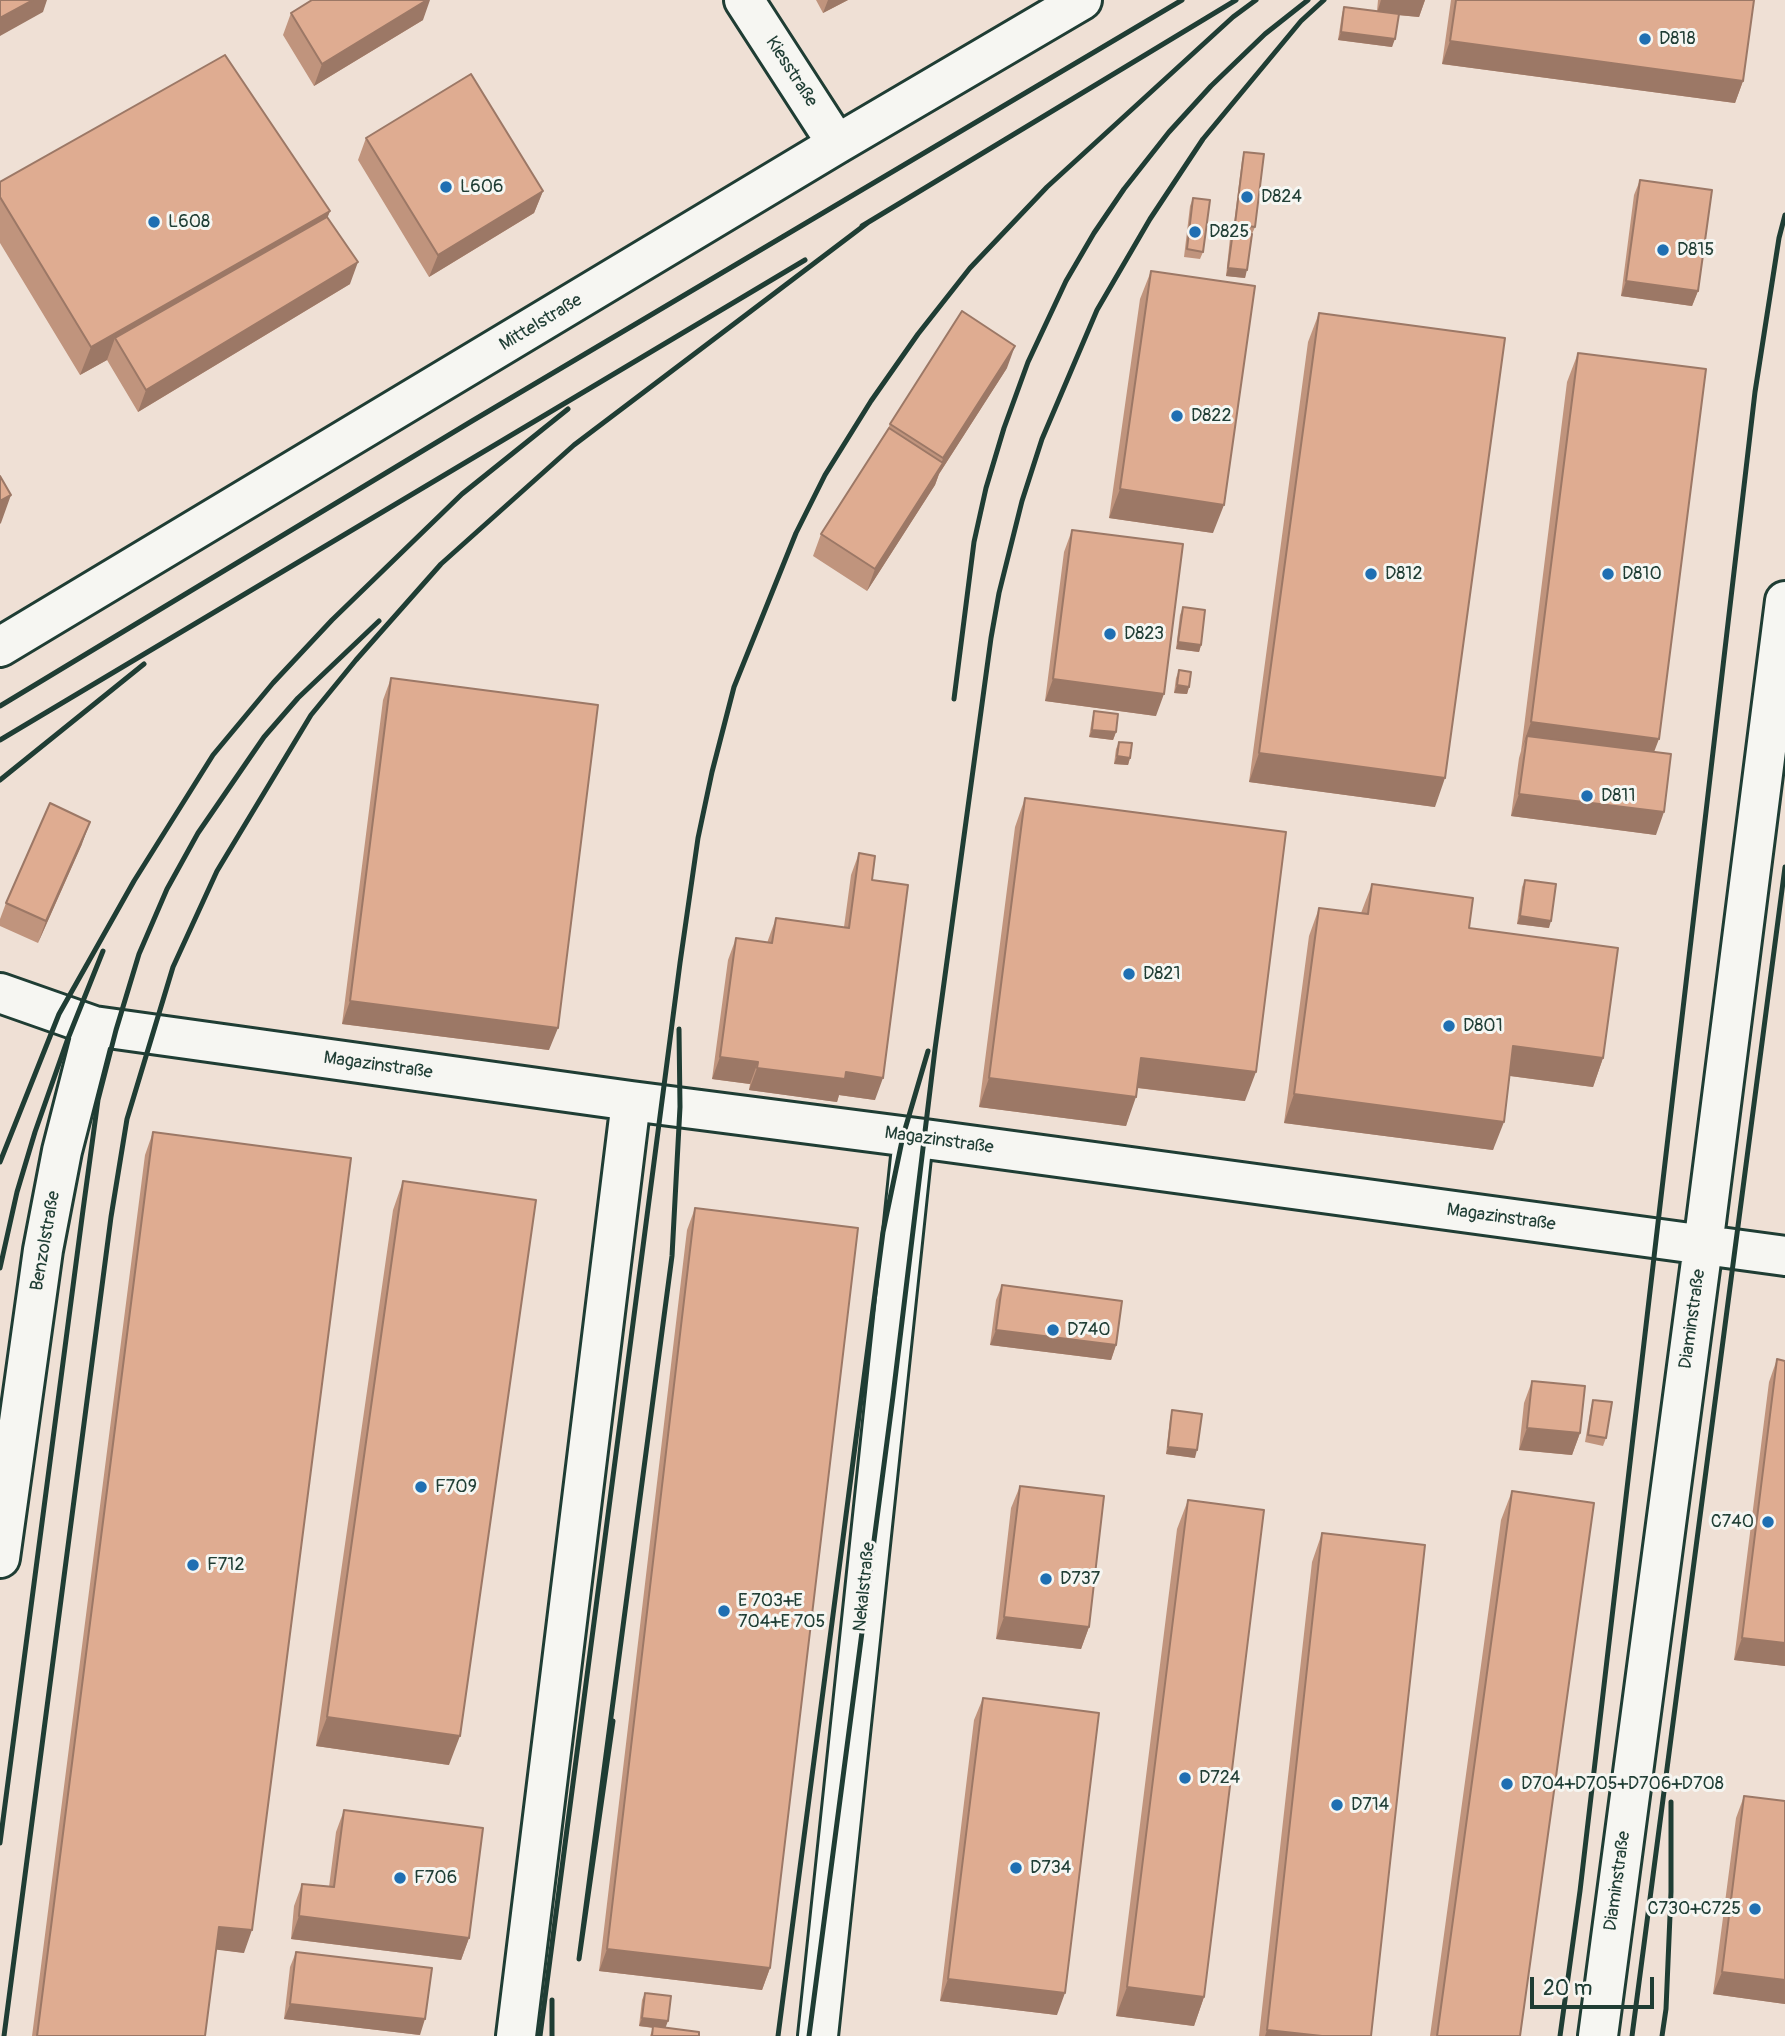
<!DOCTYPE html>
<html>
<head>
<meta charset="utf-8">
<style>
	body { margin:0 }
	#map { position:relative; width:1785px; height:2036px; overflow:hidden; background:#f6f6f2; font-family:Pangolin,sans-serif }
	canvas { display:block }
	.scale { position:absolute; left:1530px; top:1977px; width:124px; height:32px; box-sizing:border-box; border:4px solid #1f3d34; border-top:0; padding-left:9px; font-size:21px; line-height:24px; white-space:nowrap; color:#1f3d34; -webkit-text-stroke:5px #f6f6f2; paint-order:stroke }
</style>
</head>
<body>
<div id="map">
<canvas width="1785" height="2036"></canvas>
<div class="scale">20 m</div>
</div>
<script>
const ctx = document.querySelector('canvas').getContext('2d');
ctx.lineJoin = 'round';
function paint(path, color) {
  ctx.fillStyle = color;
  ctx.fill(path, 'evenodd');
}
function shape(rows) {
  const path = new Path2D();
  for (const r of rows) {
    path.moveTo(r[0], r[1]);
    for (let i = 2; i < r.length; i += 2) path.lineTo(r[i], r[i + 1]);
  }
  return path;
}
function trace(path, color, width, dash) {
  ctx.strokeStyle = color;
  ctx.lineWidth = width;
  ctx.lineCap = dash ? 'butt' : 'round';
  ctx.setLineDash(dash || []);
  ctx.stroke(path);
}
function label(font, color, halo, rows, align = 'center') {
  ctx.font = font + ' Pangolin,sans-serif';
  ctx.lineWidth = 6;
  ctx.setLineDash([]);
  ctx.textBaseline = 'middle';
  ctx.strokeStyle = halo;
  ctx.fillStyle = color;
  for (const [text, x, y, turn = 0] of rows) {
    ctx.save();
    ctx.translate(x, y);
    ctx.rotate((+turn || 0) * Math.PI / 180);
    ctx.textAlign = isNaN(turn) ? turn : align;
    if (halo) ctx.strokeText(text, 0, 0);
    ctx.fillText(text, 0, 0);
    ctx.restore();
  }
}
paint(shape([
	[0,0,1785,0,1785,2036,0,2036]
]), '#efe0d5');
const minor = shape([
	[744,0,837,144],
	[0,647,837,144,1082,0],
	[0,993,94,1026,631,1101,925,1139,1785,1256],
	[0,1558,43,1250,62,1151,94,1026],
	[516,2036,631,1101],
	[818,2036,913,1138],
	[1598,2036,1703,1246,1785,601]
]);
trace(minor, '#1f3d34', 44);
trace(minor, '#f6f6f2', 38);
trace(shape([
	[862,226,1236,0],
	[954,699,974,542,986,488,1004,428,1028,362,1066,281,1094,233,1124,189,1169,132,1211,86,1265,34,1308,0],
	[0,706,472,421,1182,0],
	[0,740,805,260],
	[0,780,144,664],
	[0,1162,59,1014,134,881,213,755,273,683,332,620,462,494,568,409],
	[0,1268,17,1192,35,1132,67,1041,103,951],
	[613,1721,579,1959,672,1256,680,1107,679,1029],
	[0,1843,83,1210,98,1100,116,1030,139,954,167,889,198,833,264,737,298,698,379,621],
	[4,2036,111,1217,127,1119,173,967,217,871,311,715,356,660,441,564,574,445,870,221],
	[540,2036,680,963,698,838,712,772,734,687,796,533,825,475,871,401,918,334,970,268,1047,187,1233,17,1256,0],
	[552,2036,552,2000],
	[778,2036,883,1232,903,1136,928,1051],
	[809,2036,893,1396,935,1049,991,638,999,593,1022,501,1042,439,1097,310,1150,219,1203,139,1301,21,1324,0],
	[1560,2036,1580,1891,1755,392,1779,238,1785,215],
	[1632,2036,1785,867],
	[1662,2036,1666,2009,1671,1892,1671,1802]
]), '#1f3d34', 5);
paint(shape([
	[816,0,848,0,823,13],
	[1378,0,1425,0,1419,17,1398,15,1392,47,1338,40,1342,14,1344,7,1377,11],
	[1451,0,1754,0,1743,81,1735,103,1442,64],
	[291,13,423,20,314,86,283,35],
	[366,138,543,191,534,213,429,277,358,160],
	[1244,152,1255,227,1252,234,1245,278,1226,276,1230,238,1233,231,1242,160],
	[1640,180,1698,291,1692,306,1621,296,1634,195],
	[0,182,330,211,327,217,350,284,138,412,107,360,80,375,0,243],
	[1193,198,1203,252,1200,259,1184,257,1190,206],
	[1151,271,1213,533,1109,518,1140,299],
	[1319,313,1435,807,1249,782,1308,342],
	[1578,353,1654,752,1656,835,1511,816,1519,758,1521,751,1567,382],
	[1007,368,939,474,935,485,867,591,813,556,821,534,887,431,890,424],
	[1072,530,1156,716,1045,701,1064,552],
	[1183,607,1201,645,1199,652,1176,649,1180,615],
	[1179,670,1189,687,1187,694,1174,693,1176,678],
	[391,678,549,1050,342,1024,383,700],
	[1094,711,1116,732,1113,740,1089,737,1092,719],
	[1119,742,1130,758,1128,765,1114,764,1116,749],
	[1025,798,1245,1101,1137,1088,1126,1126,979,1107,1015,827],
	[82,844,38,943,0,926,0,919,6,903],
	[859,853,872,880,875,1100,839,1095,837,1102,749,1090,750,1084,712,1079,728,960,736,938,767,943,776,918,844,927,851,875],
	[1525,880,1549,928,1517,924,1522,887],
	[1372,884,1469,928,1603,1058,1593,1087,1510,1076,1493,1150,1284,1123,1309,936,1319,908,1361,913],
	[153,1132,244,1953,216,1949,205,2036,32,2036,145,1155],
	[403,1181,449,1765,316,1746,393,1210],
	[695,1208,770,1968,762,1990,599,1971,687,1230],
	[1002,1285,1116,1345,1111,1360,990,1345,996,1300],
	[1777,1359,1785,1361,1785,1666,1734,1660,1769,1382],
	[1532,1381,1580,1433,1572,1455,1519,1450,1524,1403],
	[1593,1400,1606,1438,1603,1446,1585,1442,1591,1407],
	[1172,1410,1195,1458,1166,1454,1170,1418],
	[1020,1486,1089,1627,1081,1649,996,1639,1011,1508],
	[1512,1491,1520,2036,1430,2036,1501,1520],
	[1188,1500,1204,1997,1194,2026,1116,2016,1177,1529],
	[1322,1533,1371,2036,1259,2036,1312,1562],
	[983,1698,1057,2015,940,2001,974,1720],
	[1744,1796,1785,1801,1785,2004,1713,1994,1736,1818],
	[344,1810,469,1938,461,1960,291,1939,294,1906,302,1884,329,1887,336,1832],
	[296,1952,420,2035,284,2019,290,1967],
	[645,1993,666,2028,699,2036,650,2036,653,2028,639,2026,642,2000]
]), '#c0947d');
paint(shape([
	[33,0,47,0,43,12,0,36,0,18],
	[427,0,430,0,423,20,314,86,322,64],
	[828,0,848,0,823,13],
	[1381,0,1425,0,1419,17,1377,13],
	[1341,32,1395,39,1392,47,1338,40],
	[1450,41,1743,81,1735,103,1442,64],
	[543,191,534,213,429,277,438,255],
	[330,211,319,240,115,338,107,360,80,375,91,347],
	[358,262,350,284,138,412,146,390],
	[1228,268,1247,270,1245,278,1226,276],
	[1626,281,1698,291,1692,306,1621,296],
	[1015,346,1007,368,939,474,935,485,867,591,875,569,940,469,943,458],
	[1120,489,1224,505,1213,533,1109,518],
	[11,495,1,523,0,524,0,501],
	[1178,642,1201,645,1199,652,1176,649],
	[1053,679,1164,694,1156,716,1045,701],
	[1177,685,1189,687,1187,694,1174,693],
	[1531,722,1659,739,1648,768,1527,736,1521,751],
	[1092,730,1116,732,1113,740,1089,737],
	[1259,753,1445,778,1435,807,1249,782],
	[1117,756,1130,758,1128,765,1114,764],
	[1519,794,1664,812,1656,835,1511,816],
	[90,822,82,844,38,943,46,921],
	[1520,916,1551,921,1549,928,1517,924],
	[350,1001,558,1028,549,1050,342,1024],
	[1513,1046,1603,1058,1593,1087,1503,1075],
	[720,1057,758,1062,750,1084,712,1079],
	[1141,1058,1256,1072,1245,1101,1131,1087],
	[757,1068,846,1072,883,1078,875,1100,839,1095,837,1102,749,1090],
	[989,1078,1136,1097,1126,1126,979,1107],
	[1294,1094,1504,1122,1493,1150,1284,1123],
	[996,1330,1116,1345,1111,1360,990,1345],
	[1527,1428,1580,1433,1572,1455,1519,1450],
	[1168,1447,1197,1450,1195,1458,1166,1454],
	[1004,1617,1089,1627,1081,1649,996,1639],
	[1742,1638,1785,1643,1785,1666,1734,1660],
	[327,1717,460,1736,449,1765,316,1746],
	[299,1916,469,1938,461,1960,291,1939],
	[219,1927,252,1930,244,1953,211,1949],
	[607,1949,770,1968,762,1990,599,1971],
	[1722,1972,1785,1980,1785,2004,1713,1994],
	[948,1979,1065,1993,1057,2015,940,2001],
	[1127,1987,1204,1997,1194,2026,1116,2016],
	[290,2004,425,2019,420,2035,284,2019],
	[642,2018,668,2021,665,2029,639,2026],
	[1267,2030,1322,2036,1265,2036]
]), '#9c7866');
const building = shape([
	[0,0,33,0,0,18,0,0],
	[312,0,427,0,322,64,291,13,312,0],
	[1456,0,1754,0,1743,81,1450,41,1456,0],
	[1344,7,1399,14,1395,39,1341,32,1344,7],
	[225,55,330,211,91,347,0,197,0,182,225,55],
	[471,74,543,191,438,255,366,138,471,74],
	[1244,152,1264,154,1255,227,1235,224,1244,152],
	[1640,180,1712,190,1698,291,1626,281,1640,180],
	[1193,198,1210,200,1203,252,1187,249,1193,198],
	[327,217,358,262,146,390,115,338,327,217],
	[1233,231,1252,234,1247,270,1228,268,1233,231],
	[1151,271,1255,286,1224,505,1120,489,1151,271],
	[962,311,1015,346,943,458,890,424,962,311],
	[1319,313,1505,338,1445,778,1259,753,1319,313],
	[1578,353,1706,369,1659,739,1531,722,1578,353],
	[889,428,943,463,875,569,821,534,889,428],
	[0,476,11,495,0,501,0,476],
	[1072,530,1183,544,1164,694,1053,679,1072,530],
	[1183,607,1205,610,1201,645,1178,642,1183,607],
	[1179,670,1191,672,1189,687,1177,685,1179,670],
	[391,678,598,705,558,1028,350,1001,391,678],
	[1094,711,1118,714,1116,732,1092,730,1094,711],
	[1527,736,1671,754,1664,812,1519,794,1527,736],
	[1119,742,1132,743,1130,758,1117,756,1119,742],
	[1025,798,1286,832,1256,1072,1141,1058,1136,1097,989,1078,1025,798],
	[50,803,90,822,46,921,6,903,50,803],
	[859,853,875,856,872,880,908,885,883,1078,846,1072,845,1079,757,1068,758,1062,720,1057,736,938,772,943,776,918,849,928,859,853],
	[1525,880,1556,884,1551,921,1520,916,1525,880],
	[1372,884,1473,898,1469,928,1618,948,1603,1058,1513,1046,1504,1122,1294,1094,1319,908,1368,914,1372,884],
	[153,1132,351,1158,252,1930,219,1927,205,2036,37,2036,153,1132],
	[403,1181,536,1200,460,1736,327,1717,403,1181],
	[695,1208,858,1228,770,1968,607,1949,695,1208],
	[1002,1285,1122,1301,1116,1345,996,1330,1002,1285],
	[1777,1359,1785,1361,1785,1643,1742,1638,1777,1359],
	[1532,1381,1585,1386,1580,1433,1527,1428,1532,1381],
	[1593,1400,1612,1402,1606,1438,1588,1435,1593,1400],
	[1172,1410,1202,1414,1197,1450,1168,1447,1172,1410],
	[1020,1486,1104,1496,1089,1627,1004,1617,1020,1486],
	[1512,1491,1594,1503,1520,2036,1437,2036,1512,1491],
	[1188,1500,1264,1510,1204,1997,1127,1987,1188,1500],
	[1322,1533,1425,1545,1371,2036,1322,2036,1267,2030,1322,1533],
	[983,1698,1099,1713,1065,1993,948,1979,983,1698],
	[1744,1796,1785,1801,1785,1980,1722,1972,1744,1796],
	[344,1810,483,1828,469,1938,299,1916,302,1884,334,1887,344,1810],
	[296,1952,432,1968,425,2019,290,2004,296,1952],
	[645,1993,671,1996,668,2021,642,2018,645,1993],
	[653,2026,699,2032,699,2036,652,2036,653,2026]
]);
paint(building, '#dfac91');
trace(building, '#9c7866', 2);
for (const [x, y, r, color] of [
	[1645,39,7,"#1f6fb2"],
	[446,187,7,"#1f6fb2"],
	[1247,197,7,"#1f6fb2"],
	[154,222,7,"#1f6fb2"],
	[1195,232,7,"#1f6fb2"],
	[1663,250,7,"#1f6fb2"],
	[1177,416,7,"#1f6fb2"],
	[1371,574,7,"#1f6fb2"],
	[1608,574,7,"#1f6fb2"],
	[1110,634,7,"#1f6fb2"],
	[1587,796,7,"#1f6fb2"],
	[1129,974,7,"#1f6fb2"],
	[1449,1026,7,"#1f6fb2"],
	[1053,1330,7,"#1f6fb2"],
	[421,1487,7,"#1f6fb2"],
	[1768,1522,7,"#1f6fb2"],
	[193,1565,7,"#1f6fb2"],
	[1046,1579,7,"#1f6fb2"],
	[724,1611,7,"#1f6fb2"],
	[1185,1778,7,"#1f6fb2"],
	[1507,1784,7,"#1f6fb2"],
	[1337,1805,7,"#1f6fb2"],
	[1016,1868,7,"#1f6fb2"],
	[400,1878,7,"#1f6fb2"],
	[1755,1909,7,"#1f6fb2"]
]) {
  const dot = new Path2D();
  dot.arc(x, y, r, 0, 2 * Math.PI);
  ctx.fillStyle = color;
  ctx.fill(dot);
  trace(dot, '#f6f6f2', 2.5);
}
label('18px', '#1f3d34', '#f6f6f2', [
	["D818",1659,39],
	["L606",460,187],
	["D824",1261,197],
	["L608",168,222],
	["D825",1209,232],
	["D815",1677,250],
	["D822",1191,416],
	["D812",1385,574],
	["D810",1622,574],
	["D823",1124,634],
	["D811",1601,796],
	["D821",1143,974],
	["D801",1463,1026],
	["D740",1067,1330],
	["F709",435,1487],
	["C740",1754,1522,"right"],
	["F712",207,1565],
	["D737",1060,1579],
	["E 703+E",738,1601],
	["704+E 705",738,1622],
	["D724",1199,1778],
	["D704+D705+D706+D708",1521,1784],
	["D714",1351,1805],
	["D734",1030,1868],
	["F706",414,1878],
	["C730+C725",1741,1909,"right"]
], 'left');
label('18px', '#1f3d34', '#f6f6f2', [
	["Kiesstraße",791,72,57],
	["Mittelstraße",541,323,-31],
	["Magazinstraße",378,1066,8],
	["Magazinstraße",939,1141,8],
	["Magazinstraße",1501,1218,8],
	["Benzolstraße",46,1241,-80],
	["Diaminstraße",1693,1319,-82],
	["Nekalstraße",865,1587,-84],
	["Diaminstraße",1618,1881,-82]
]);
</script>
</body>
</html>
